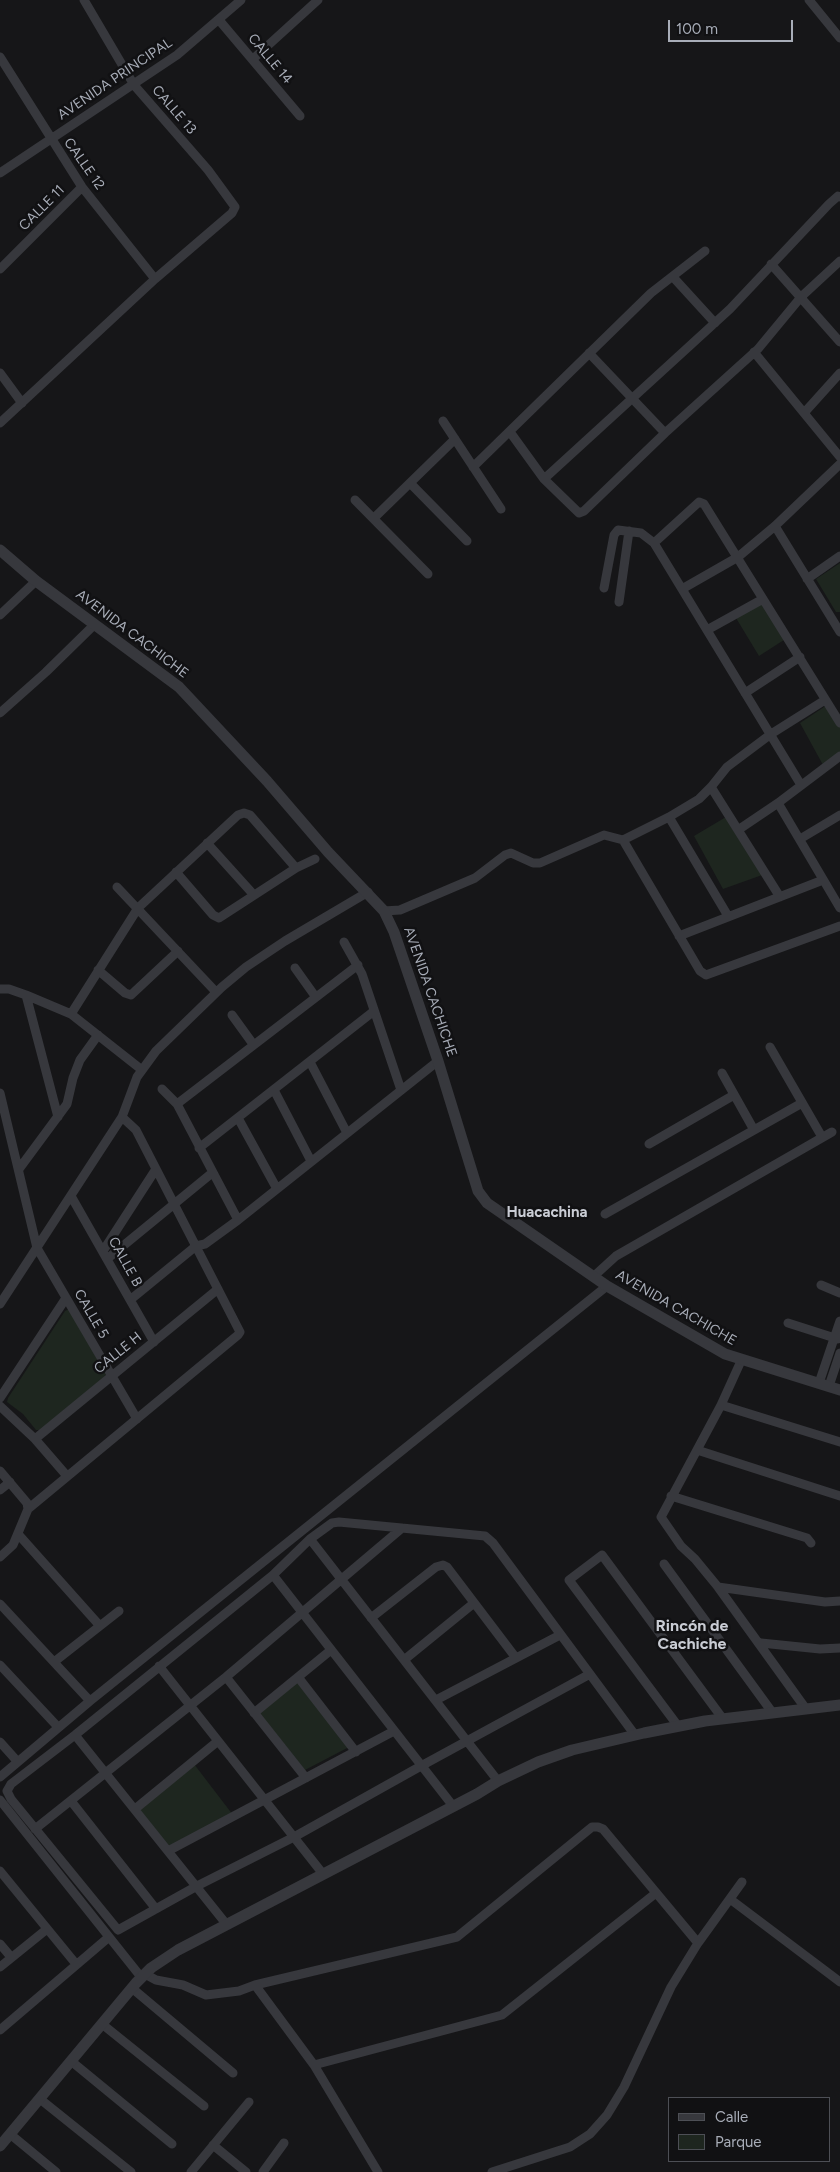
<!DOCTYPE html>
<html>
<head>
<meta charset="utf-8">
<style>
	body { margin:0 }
	#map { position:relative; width:840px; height:2172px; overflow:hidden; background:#161618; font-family:Figtree,sans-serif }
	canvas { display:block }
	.legend { position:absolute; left:668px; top:2097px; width:162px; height:65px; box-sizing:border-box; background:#111113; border:1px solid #4d4f55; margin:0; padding:6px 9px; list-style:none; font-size:15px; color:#a8adb8 }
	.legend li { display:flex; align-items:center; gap:10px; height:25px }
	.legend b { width:25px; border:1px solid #4d4f55 }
	.scale { position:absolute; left:668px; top:20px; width:125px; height:22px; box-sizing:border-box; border:2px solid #a8adb8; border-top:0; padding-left:6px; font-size:15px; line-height:18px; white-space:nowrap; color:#a8adb8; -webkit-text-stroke:4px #111113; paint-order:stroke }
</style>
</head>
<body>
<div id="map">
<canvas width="840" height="2172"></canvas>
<ul class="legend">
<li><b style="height:6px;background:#37383d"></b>Calle</li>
<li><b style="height:14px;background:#1e261f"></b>Parque</li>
</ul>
<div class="scale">100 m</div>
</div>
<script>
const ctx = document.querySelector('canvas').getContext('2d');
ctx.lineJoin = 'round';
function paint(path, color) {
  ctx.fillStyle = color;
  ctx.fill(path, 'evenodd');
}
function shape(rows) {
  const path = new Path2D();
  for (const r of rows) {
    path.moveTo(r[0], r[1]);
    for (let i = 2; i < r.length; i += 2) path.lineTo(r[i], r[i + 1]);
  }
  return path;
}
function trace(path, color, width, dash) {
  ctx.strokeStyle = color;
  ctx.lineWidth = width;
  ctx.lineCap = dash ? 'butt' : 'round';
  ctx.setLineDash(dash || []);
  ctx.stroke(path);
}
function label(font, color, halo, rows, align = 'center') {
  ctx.font = font + ' Figtree,sans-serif';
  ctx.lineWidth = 5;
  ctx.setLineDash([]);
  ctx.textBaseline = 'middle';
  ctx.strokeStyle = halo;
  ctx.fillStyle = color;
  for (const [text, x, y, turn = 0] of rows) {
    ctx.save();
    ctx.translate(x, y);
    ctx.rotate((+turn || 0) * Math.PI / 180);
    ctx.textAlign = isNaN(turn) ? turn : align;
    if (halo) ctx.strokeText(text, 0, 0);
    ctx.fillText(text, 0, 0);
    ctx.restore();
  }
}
paint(shape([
	[840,563,840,612,836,612,816,579],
	[765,602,787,638,759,656,736,618],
	[827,705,840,725,840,752,823,765,800,723],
	[731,814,765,874,723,889,694,836],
	[69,1309,106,1374,103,1379,42,1430,36,1430,23,1414,7,1402,8,1398,65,1311],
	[298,1681,349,1747,305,1770,259,1713],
	[194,1764,233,1815,170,1848,139,1809]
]), '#1e261f');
trace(shape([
	[809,0,840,38],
	[219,20,300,116],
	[0,57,82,187,155,279],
	[253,59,318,0],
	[0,173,177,55,241,0],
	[771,264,840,342],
	[0,269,82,187],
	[673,277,715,323],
	[754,352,840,457],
	[589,353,665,433],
	[0,373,22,403],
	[804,413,840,373],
	[443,421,501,509],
	[0,423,155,279,232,213,235,207,208,170,134,85,84,0],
	[510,432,544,479,579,513,584,511,665,433,758,349,801,297,840,261],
	[473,467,651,293,705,251],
	[544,479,730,309,829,204,838,196,840,197],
	[410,483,467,541],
	[355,500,428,574],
	[374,518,455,439],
	[775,526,840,632],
	[654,543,699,502,704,504,840,723],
	[807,579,840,556],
	[604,588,614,535,618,530,641,533,654,543,801,785],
	[682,589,738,557,775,526,840,464],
	[619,602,629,531],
	[0,615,36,581],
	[707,630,763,599],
	[745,693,800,657],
	[0,713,46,672,94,625],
	[711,787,780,897],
	[778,803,840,908],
	[669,817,728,916],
	[738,830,778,803,840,756],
	[800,839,840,815],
	[623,840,700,971,706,975,840,926],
	[207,843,253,894],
	[176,872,213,915,219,918,296,868,315,859],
	[117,887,216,992],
	[384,911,400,910,475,878,505,855,511,853,533,863,540,863,604,835,623,840,669,817,699,799,711,787,727,767,771,734,825,700],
	[679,936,823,880],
	[344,942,362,974,401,1090],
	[295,968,315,996],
	[98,970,125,993,131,995,178,951],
	[0,989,9,989,26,995,71,1014,142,1070],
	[26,995,58,1117],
	[71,1014,138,908,238,815,244,813,250,815,296,868],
	[232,1015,253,1044],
	[770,1047,822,1137],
	[310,1062,347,1133],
	[722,1073,754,1130],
	[162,1089,177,1104,238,1220],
	[274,1090,311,1161],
	[0,1093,37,1248,137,1419],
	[177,1104,358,965],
	[238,1118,277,1189],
	[649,1144,734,1095],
	[199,1148,374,1011],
	[19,1169,67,1104,73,1078,80,1060,98,1035],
	[71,1196,154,1342],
	[605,1214,802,1103],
	[103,1251,156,1169],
	[107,1259,212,1173],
	[593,1277,616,1256,832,1132],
	[821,1285,840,1293],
	[130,1300,196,1246,205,1244,238,1220,438,1061],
	[0,1304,122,1117,137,1077,156,1051,222,987,246,967,285,941,368,892],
	[788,1323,838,1339],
	[741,1361,721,1405,661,1517,681,1546,695,1559,718,1587,806,1709],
	[819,1383,840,1321],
	[829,1386,840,1353],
	[0,1398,66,1298],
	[721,1405,840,1442],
	[0,1406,35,1439,67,1476],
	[35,1439,218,1289],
	[697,1450,840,1496],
	[0,1471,27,1503,28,1509,13,1545,0,1557],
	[0,1490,10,1482],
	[671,1496,807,1538,811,1543],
	[28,1509,238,1335,240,1332,136,1130,122,1117],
	[18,1534,100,1626],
	[310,1539,498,1781],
	[664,1564,772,1712],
	[273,1575,453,1806],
	[718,1587,825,1602,840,1601],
	[0,1604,90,1701],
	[371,1618,436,1567,443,1565,447,1567,516,1658],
	[761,1643,820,1649,840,1648],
	[404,1660,474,1603],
	[54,1662,119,1611],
	[0,1665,58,1727],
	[159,1666,323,1874],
	[590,1674,421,1766,294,1837,197,1886,118,1930,11,1799,7,1791,11,1784,75,1735,273,1575,310,1539,332,1523,339,1522,485,1536,493,1543,635,1735],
	[226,1677,306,1778],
	[298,1677,356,1752],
	[436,1700,560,1635],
	[254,1713,331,1650],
	[678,1726,569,1580,602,1555,723,1719],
	[75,1735,227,1925],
	[0,1742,17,1761],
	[0,1777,90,1701,607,1286],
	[0,1800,141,1977],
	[71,1801,156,1909],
	[135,1809,218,1741],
	[35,1829,226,1677,402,1528],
	[168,1851,394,1731],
	[0,1871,76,1964],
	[730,1899,840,1982],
	[0,1944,11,1957],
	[0,1967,47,1929],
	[145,1974,156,1980,183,1985,206,1995,239,1991,255,1985,314,2065,378,2172],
	[255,1985,457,1937,592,1827,598,1827,603,1829,698,1943],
	[133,1989,233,2073],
	[102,2024,204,2106],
	[0,2030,109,1937],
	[71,2061,172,2144],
	[314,2065,502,2015,656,1893],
	[40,2099,131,2172],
	[10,2134,56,2172],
	[213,2145,246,2172],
	[191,2172,249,2102],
	[263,2172,284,2143],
	[492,2172,570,2147,590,2134,607,2115,624,2087,671,1987,698,1943,742,1882]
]), '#37383d', 9);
trace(shape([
	[0,550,36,581,179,687,267,781,328,852,384,911,394,932,438,1061,478,1191,487,1203,607,1286,725,1354,840,1390],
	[0,2146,136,1983,151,1968,178,1950,477,1794,498,1781,538,1762,572,1750,644,1733,705,1721,840,1705]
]), '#37383d', 11);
label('14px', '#a8adb8', '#111113', [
	["CALLE 14",270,59,50],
	["AVENIDA PRINCIPAL",115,79,-34],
	["CALLE 13",174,110,49],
	["CALLE 12",84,164,55],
	["CALLE 11",42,208,-45],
	["AVENIDA CACHICHE",132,634,37],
	["AVENIDA CACHICHE",430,992,71],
	["CALLE B",125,1262,61],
	["AVENIDA CACHICHE",676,1308,30],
	["CALLE 5",91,1314,60],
	["CALLE H",118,1353,-39]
]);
label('bold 15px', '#c9ccd4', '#111113', [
	["Huacachina",547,1213]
]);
label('bold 16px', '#c9ccd4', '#111113', [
	["Rincón de",692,1626],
	["Cachiche",692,1644]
]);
</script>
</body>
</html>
